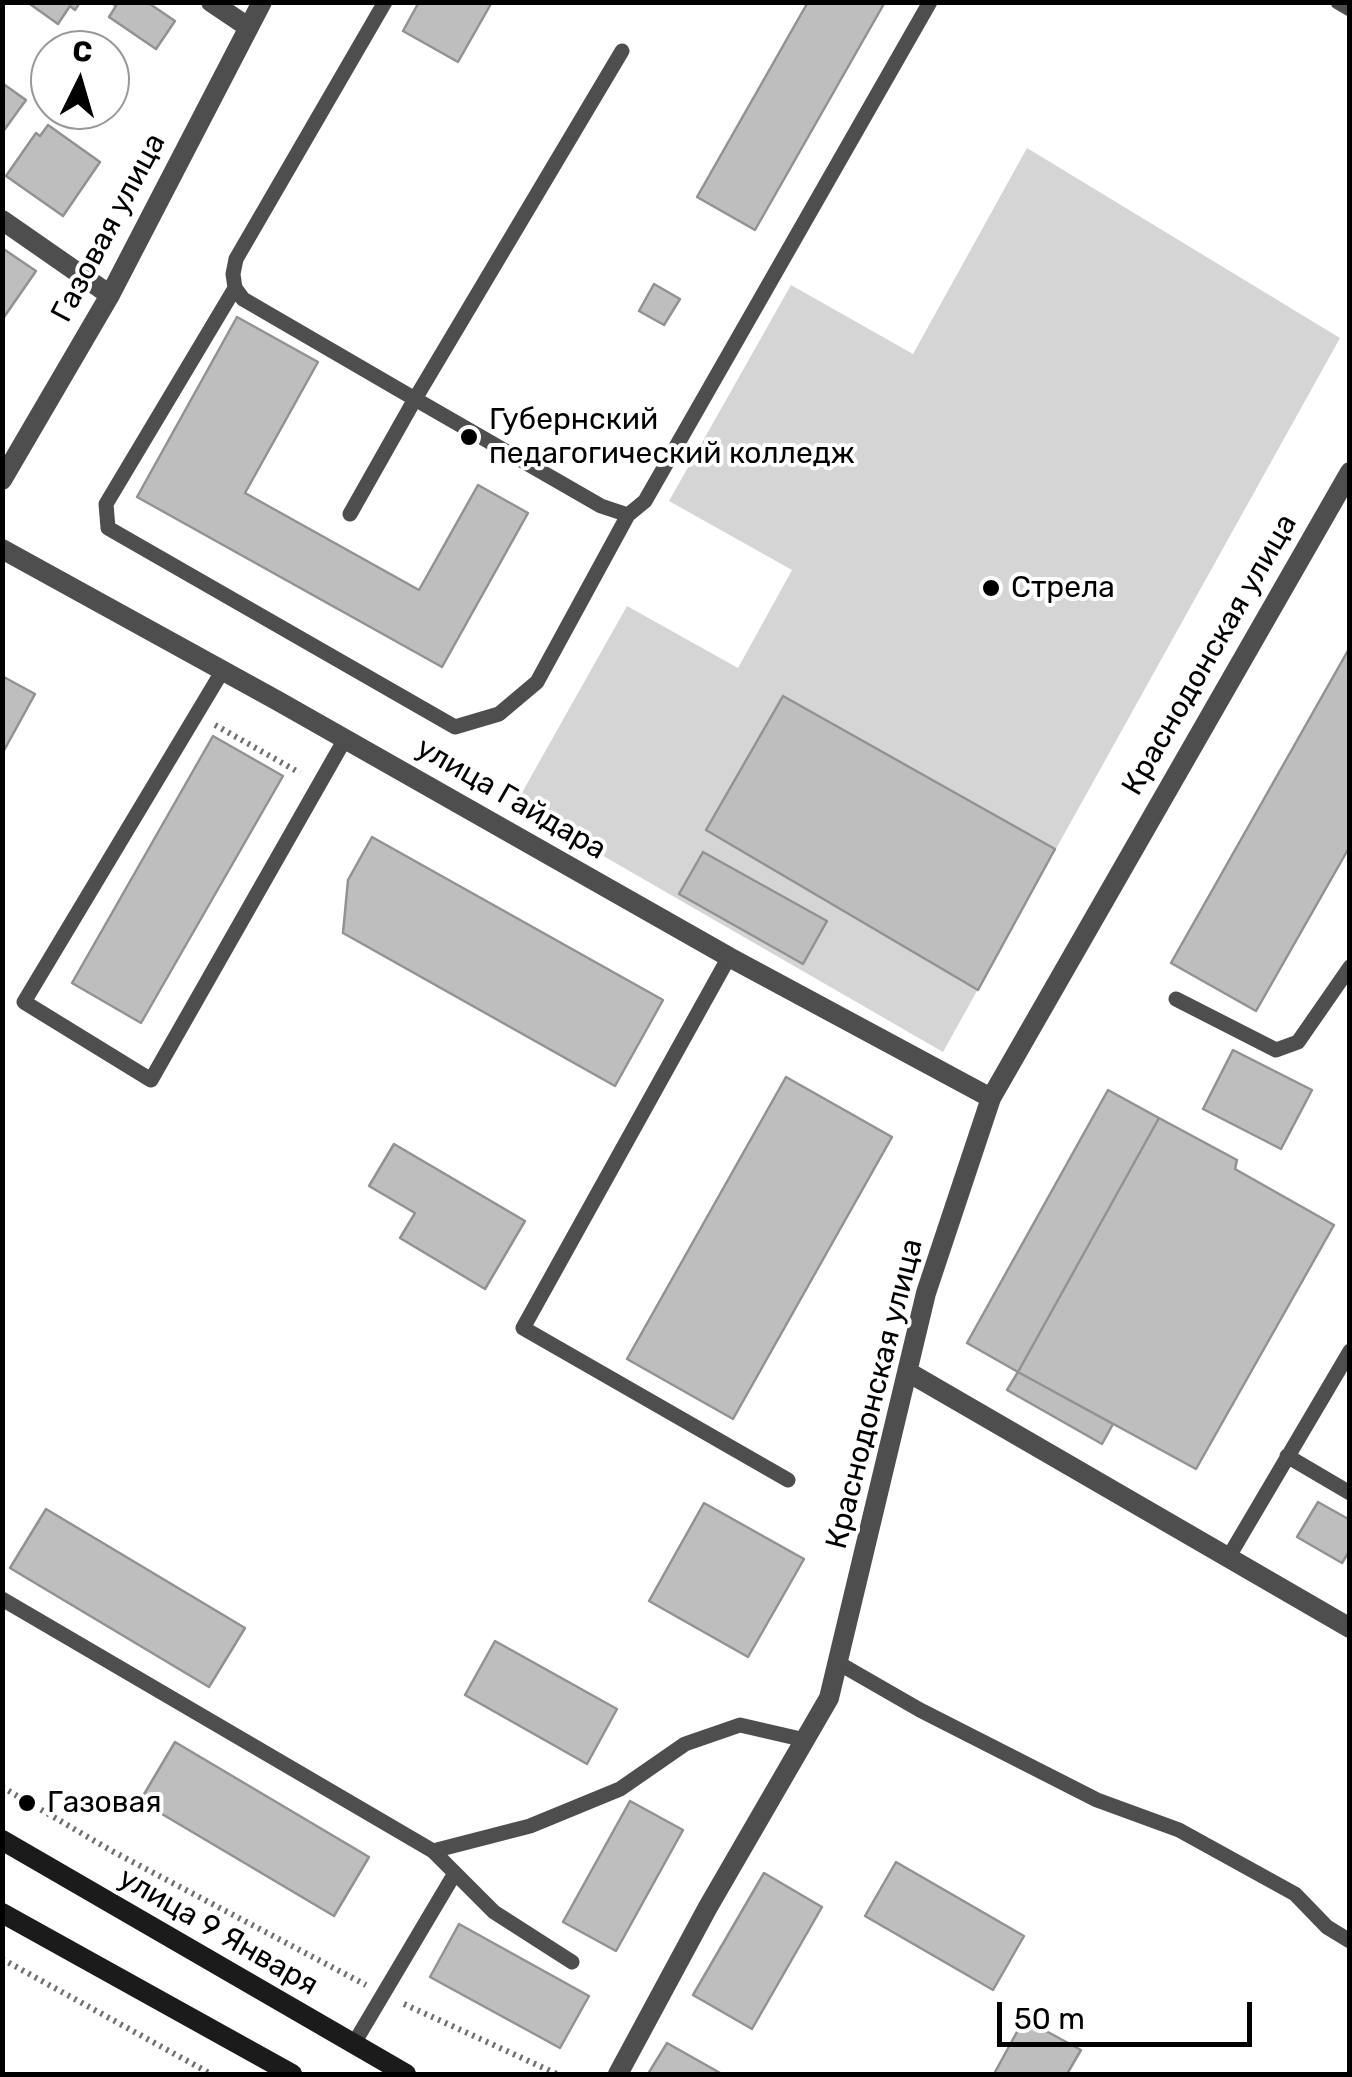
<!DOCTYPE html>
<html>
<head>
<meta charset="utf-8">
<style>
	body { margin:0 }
	#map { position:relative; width:1352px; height:2077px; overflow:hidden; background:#fff; font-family:Rubik,sans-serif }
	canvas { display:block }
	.frame { position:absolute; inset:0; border:5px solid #000; pointer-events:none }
	.north { position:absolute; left:30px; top:30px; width:100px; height:100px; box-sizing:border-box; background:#fff; border:2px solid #999; border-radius:50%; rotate:5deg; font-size:28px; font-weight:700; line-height:40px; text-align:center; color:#000 }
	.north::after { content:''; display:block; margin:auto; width:35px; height:45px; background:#000; clip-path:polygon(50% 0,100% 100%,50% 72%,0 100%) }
	.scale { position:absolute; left:997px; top:2002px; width:255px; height:45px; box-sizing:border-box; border:5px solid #000; border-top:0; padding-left:12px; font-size:30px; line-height:35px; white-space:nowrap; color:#000; -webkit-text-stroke:8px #fff; paint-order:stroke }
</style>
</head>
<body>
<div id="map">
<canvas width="1352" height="2077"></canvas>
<div class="frame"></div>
<div class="north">С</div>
<div class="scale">50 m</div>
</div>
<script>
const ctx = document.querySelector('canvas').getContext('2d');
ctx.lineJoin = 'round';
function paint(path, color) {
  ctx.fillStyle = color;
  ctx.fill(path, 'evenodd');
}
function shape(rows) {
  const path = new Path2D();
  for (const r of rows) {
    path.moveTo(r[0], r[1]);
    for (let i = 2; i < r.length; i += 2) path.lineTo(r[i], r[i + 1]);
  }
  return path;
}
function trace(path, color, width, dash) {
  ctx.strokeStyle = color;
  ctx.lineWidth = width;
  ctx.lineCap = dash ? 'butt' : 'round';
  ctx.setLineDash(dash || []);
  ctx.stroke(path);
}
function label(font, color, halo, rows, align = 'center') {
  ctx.font = font + ' Rubik,sans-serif';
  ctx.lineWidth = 8;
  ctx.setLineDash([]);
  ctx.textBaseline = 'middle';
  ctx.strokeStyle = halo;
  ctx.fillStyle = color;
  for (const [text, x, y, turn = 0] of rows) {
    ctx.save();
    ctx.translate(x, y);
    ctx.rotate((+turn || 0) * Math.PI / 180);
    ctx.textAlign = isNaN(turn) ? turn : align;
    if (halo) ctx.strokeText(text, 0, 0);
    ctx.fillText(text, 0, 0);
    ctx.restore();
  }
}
paint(shape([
	[1027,148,1340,338,943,1052,515,805,627,606,738,668,792,570,669,501,791,285,913,354]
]), '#d5d5d5');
const building = shape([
	[27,2,80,2,75,10,70,6,58,24,27,2],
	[111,2,147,2,175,21,156,49,109,17,116,6,111,2],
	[419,2,492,2,458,62,403,31,419,2],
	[808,2,885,2,755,230,697,197,808,2],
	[2,83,26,100,2,133,2,83],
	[48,125,100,162,63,216,6,176,36,133,40,136,48,125],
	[2,248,36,271,2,320,2,248],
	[654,284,680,299,664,325,639,311,654,284],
	[237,317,318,362,245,493,419,590,478,485,528,513,442,667,137,497,237,317],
	[1350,647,1350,846,1256,1011,1171,963,1350,647],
	[2,676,35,694,2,754,2,676],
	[783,696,1055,849,978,990,706,830,783,696],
	[213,736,283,776,141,1023,72,983,213,736],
	[372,837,663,1000,615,1086,343,933,348,880,372,837],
	[703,852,827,921,803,964,679,894,703,852],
	[1233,1050,1312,1090,1281,1149,1203,1109,1233,1050],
	[786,1077,892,1137,733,1419,627,1359,786,1077],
	[1108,1090,1159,1118,1018,1372,967,1343,1108,1090],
	[1159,1118,1237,1160,1235,1169,1334,1225,1196,1469,1018,1372,1159,1118],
	[394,1144,525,1221,485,1289,400,1238,415,1213,369,1186,394,1144],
	[1018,1372,1113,1424,1102,1444,1007,1390,1018,1372],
	[1318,1502,1350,1520,1350,1550,1342,1563,1297,1537,1318,1502],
	[704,1503,804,1559,748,1657,649,1601,704,1503],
	[46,1509,245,1628,209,1687,10,1568,46,1509],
	[495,1641,617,1709,587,1764,465,1695,495,1641],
	[175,1742,369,1857,334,1916,140,1801,175,1742],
	[630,1801,683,1830,616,1951,563,1922,630,1801],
	[896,1862,1024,1936,993,1990,865,1916,896,1862],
	[764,1873,822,1907,752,2029,693,1995,764,1873],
	[459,1924,589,1996,560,2048,430,1977,459,1924],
	[1024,2019,1081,2050,1067,2074,994,2074,1024,2019],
	[667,2043,722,2074,648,2074,667,2043]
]);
paint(building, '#bebebe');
trace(building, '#929292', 2.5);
trace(shape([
	[215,725,300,773],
	[2,1787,112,1851,366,1985],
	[2,1959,211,2074],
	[404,2004,557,2074]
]), '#707070', 6, [2.5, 5]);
trace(shape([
	[385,2,236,259,233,274,235,288,243,299,415,399,601,506,628,515,645,501,930,2],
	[1338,2,1350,9],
	[235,288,106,504,108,528,455,727,499,714,537,682,628,515],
	[350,514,415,399,622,51],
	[223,670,24,1002,151,1080,345,739],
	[729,957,523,1328,788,1480],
	[1176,999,1276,1050,1298,1042,1350,967],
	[1287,1456,1350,1493],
	[1228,1558,1350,1351],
	[2,1599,433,1851,494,1912,572,1962],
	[840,1664,920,1710,1097,1800,1179,1830,1295,1894,1327,1927,1350,1941],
	[433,1851,530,1826,620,1789,685,1744,740,1725,805,1740],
	[353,2045,455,1873]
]), '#4e4e4e', 15);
trace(shape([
	[211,2,248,27],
	[2,220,110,295],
	[2,480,110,295,262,2],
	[2,549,278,701,729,957,991,1098],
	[908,1372,1350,1628],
	[618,2074,708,1907,829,1698,926,1293,991,1098,1350,472]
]), '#4e4e4e', 20);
trace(shape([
	[2,1840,406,2074],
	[2,1913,292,2074]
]), '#1b1b1b', 20);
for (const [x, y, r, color] of [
	[469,437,10,"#000"],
	[991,588,10,"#000"],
	[27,1803,10,"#000"]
]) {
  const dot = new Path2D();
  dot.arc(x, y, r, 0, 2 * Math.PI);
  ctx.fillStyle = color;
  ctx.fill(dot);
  trace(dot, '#fff', 4);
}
label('30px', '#000', '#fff', [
	["Газовая улица",109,228,-62],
	["Краснодонская улица",1210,655,-60],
	["улица Гайдара",511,799,30],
	["Краснодонская улица",875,1394,-76],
	["улица 9 Января",218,1932,30]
]);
label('30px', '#000', '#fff', [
	["Губернский",489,420],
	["педагогический колледж",489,454],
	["Стрела",1011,588],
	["Газовая",47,1803]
], 'left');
</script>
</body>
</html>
